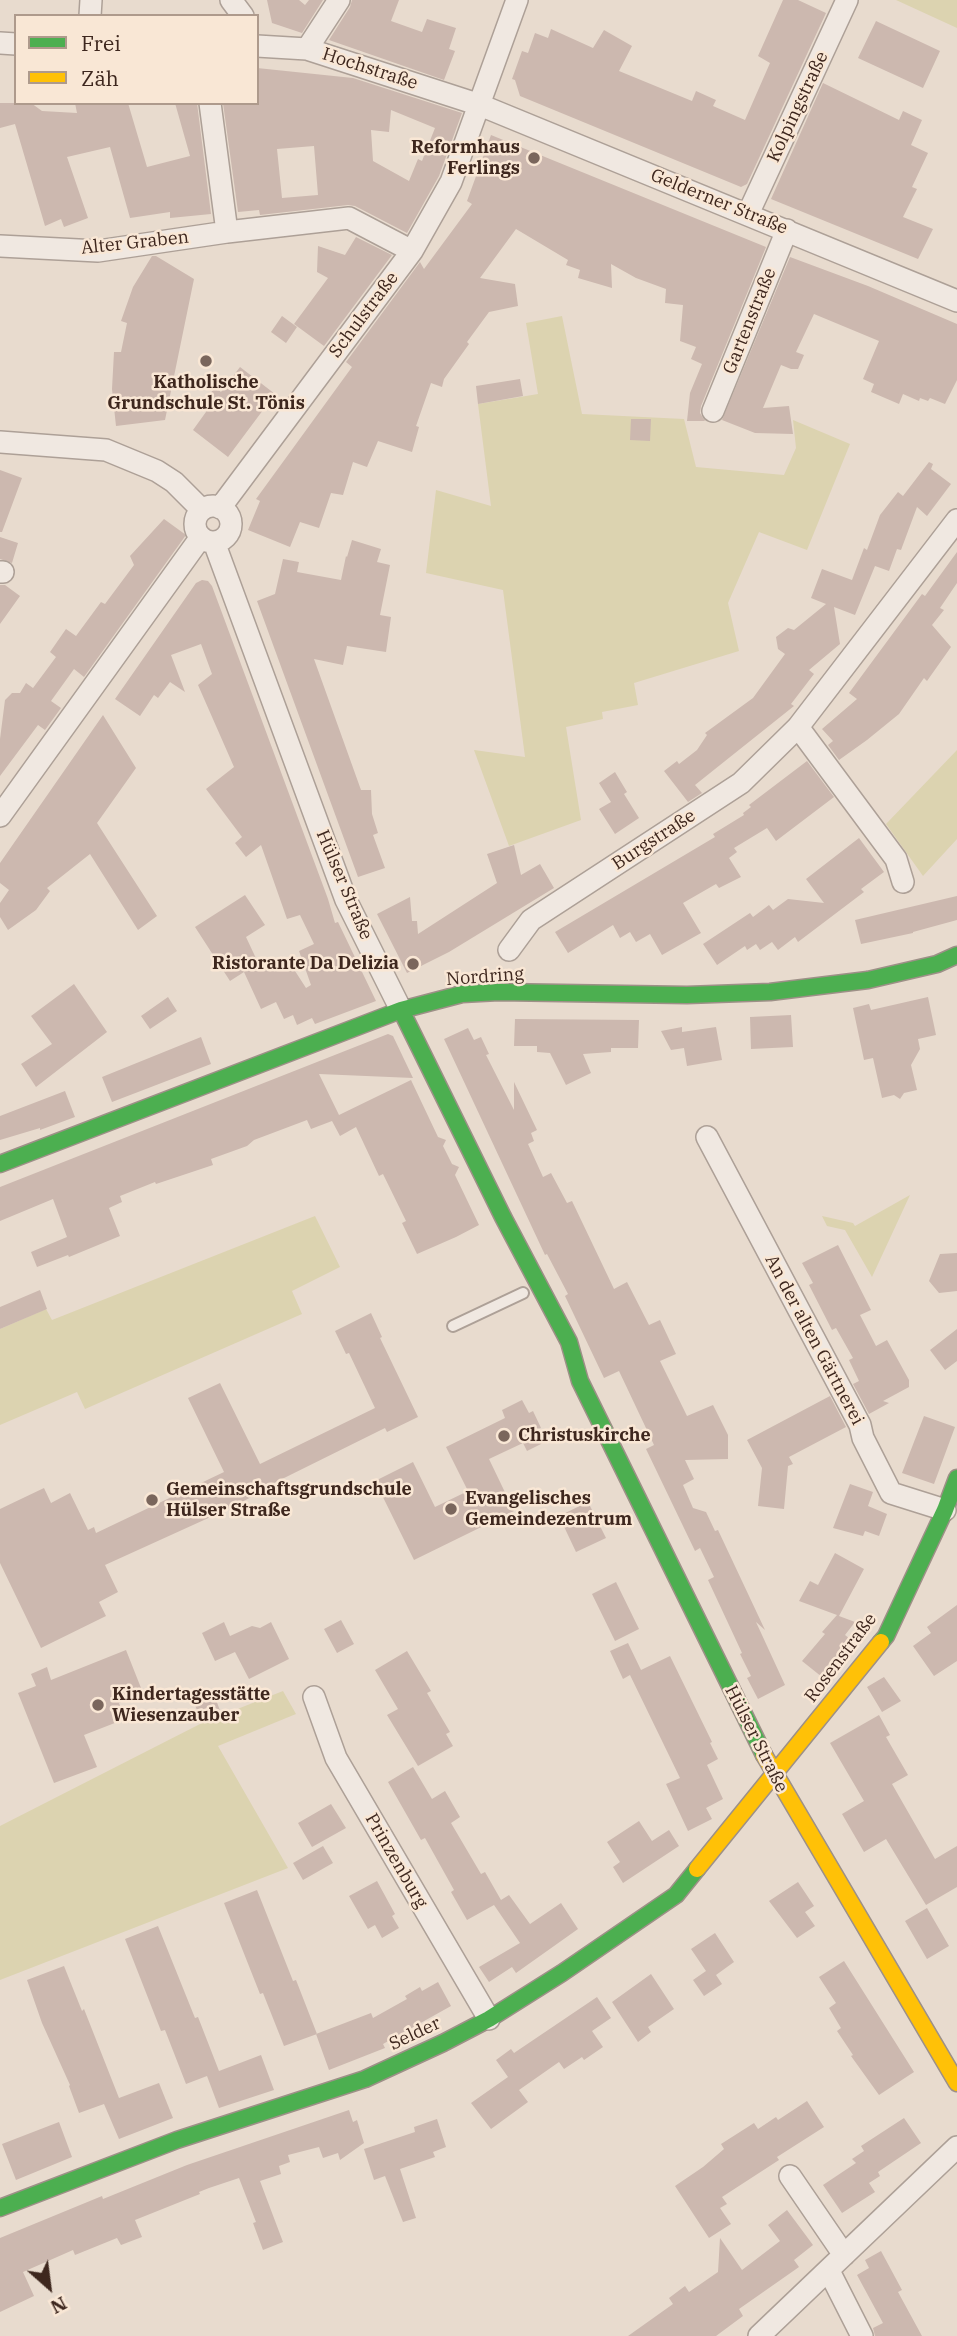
<!DOCTYPE html>
<html>
<head>
<meta charset="utf-8">
<style>
	body { margin:0 }
	#map { position:relative; width:957px; height:2336px; overflow:hidden; background:#e8dbce; font-family:"IBM Plex Serif",serif }
	canvas { display:block }
	.legend { position:absolute; left:14px; top:14px; width:245px; height:91px; box-sizing:border-box; background:#f9e7d5; border:2px solid #ae9a8c; margin:0; padding:9px 12px; list-style:none; font-size:21px; color:#3e271e }
	.legend li { display:flex; align-items:center; gap:14px; height:35px }
	.legend b { width:35px; border:2px solid #ae9a8c }
	.north { position:absolute; left:14px; top:2252px; width:70px; height:70px; -webkit-text-stroke:5px #f9e7d5; paint-order:stroke; rotate:152deg; font-size:19px; font-weight:700; line-height:28px; text-align:center; color:#3e271e }
	.north::after { content:''; display:block; margin:auto; width:24px; height:32px; background:#3e271e; clip-path:polygon(50% 0,100% 100%,50% 72%,0 100%) }
</style>
</head>
<body>
<div id="map">
<canvas width="957" height="2336"></canvas>
<ul class="legend">
<li><b style="height:9px;background:#4caf50"></b>Frei</li>
<li><b style="height:9px;background:#ffc107"></b>Zäh</li>
</ul>
<div class="north">N</div>
</div>
<script>
const ctx = document.querySelector('canvas').getContext('2d');
ctx.lineJoin = 'round';
function paint(path, color) {
  ctx.fillStyle = color;
  ctx.fill(path, 'evenodd');
}
function shape(rows) {
  const path = new Path2D();
  for (const r of rows) {
    if (r.length === 3) {
      path.moveTo(r[0] + r[2], r[1]);
      path.arc(r[0], r[1], r[2], 0, 2 * Math.PI);
      continue;
    }
    path.moveTo(r[0], r[1]);
    for (let i = 2; i < r.length; i += 2) path.lineTo(r[i], r[i + 1]);
  }
  return path;
}
function trace(path, color, width, dash) {
  ctx.strokeStyle = color;
  ctx.lineWidth = width;
  ctx.lineCap = dash ? 'butt' : 'round';
  ctx.setLineDash(dash || []);
  ctx.stroke(path);
}
function label(font, color, halo, rows, align = 'center') {
  ctx.font = font + ' "IBM Plex Serif",serif';
  ctx.lineWidth = 5;
  ctx.setLineDash([]);
  ctx.textBaseline = 'middle';
  ctx.strokeStyle = halo;
  ctx.fillStyle = color;
  for (const [text, x, y, turn = 0] of rows) {
    ctx.save();
    ctx.translate(x, y);
    ctx.rotate((+turn || 0) * Math.PI / 180);
    ctx.textAlign = isNaN(turn) ? turn : align;
    if (halo) ctx.strokeText(text, 0, 0);
    ctx.fillText(text, 0, 0);
    ctx.restore();
  }
}
paint(shape([
	[896,0,957,0,957,28],
	[562,316,582,414,684,419,696,467,784,475,796,448,793,420,850,444,807,550,759,532,728,603,739,651,634,683,638,705,602,712,603,719,566,727,581,820,509,846,474,750,525,757,503,590,426,573,436,490,491,506,478,404,538,394,526,323],
	[957,750,957,839,923,876,886,824],
	[910,1195,872,1277,845,1230,827,1226,822,1216,853,1223,855,1226],
	[315,1216,340,1267,292,1291,302,1314,85,1409,77,1392,0,1425,0,1329,46,1309,52,1320],
	[283,1691,296,1714,218,1746,288,1868,0,1980,0,1826,202,1723]
]), '#dcd3b0');
paint(shape([
	[267,0,299,0,305,5,309,0,323,0,302,33,272,23],
	[352,0,399,0,391,21,422,32,427,19,456,28,449,49,455,51,444,80,329,40,350,7],
	[783,0,798,0,826,13,747,184,741,187,520,96,515,80,512,79,522,51,528,53,535,33,548,38,551,29,593,48,604,30,632,46,619,71,692,101,696,91,716,100,713,106,745,120,770,63,758,56],
	[876,21,940,51,923,88,858,58],
	[257,68,353,78,462,113,439,176,407,233,355,206,348,205,260,215,259,210,238,212,223,103,257,103],
	[391,110,435,128,422,161,418,159,409,181,373,161,371,130,389,132],
	[314,146,318,195,282,198,277,149],
	[823,83,899,120,903,111,922,120,911,145,928,153,912,187,917,189,903,217,933,229,918,259,771,199],
	[0,103,31,103,42,111,77,113,75,103,128,103,147,167,190,156,175,103,197,103,211,214,170,218,170,212,130,218,110,147,67,157,88,218,64,227,61,219,45,226,15,124,0,128],
	[491,135,766,247,701,406,700,413,705,421,687,421,690,393,702,364,691,359,696,347,680,341,683,305,665,303,666,289,636,278,611,264,612,288,578,278,580,270,566,265,568,260,516,229,480,278,515,284,518,306,489,312,467,342,469,344,444,379,442,387,431,383,416,426,419,427,412,452,378,441,367,467,353,462,343,495,331,493,319,528,300,522,290,547,248,530,260,501,256,499,352,367,346,362,420,262,424,269,472,204,467,201],
	[356,237,392,255,324,346,294,324,328,278,317,272,318,246,345,255],
	[152,256,156,256,194,279,165,420,116,426,112,389,114,352,121,352,127,323,121,321,133,287],
	[790,257,868,286,957,324,957,380,945,404,930,398,928,401,920,398,919,401,903,394,899,404,871,392,874,384,863,379,879,341,814,314,796,352,804,355,798,369,791,369,781,365,763,408,789,406,793,434,755,433,722,420],
	[282,316,297,327,286,343,271,332],
	[240,367,275,394,228,457,193,430,211,405,205,401,215,387,221,392],
	[520,379,523,396,478,404,476,386],
	[631,419,651,419,650,441,630,440],
	[929,462,933,464,931,469,951,484,927,516,917,507,901,550,897,549,889,571,875,566,855,615,834,607,840,644,809,670,814,674,791,704,794,706,695,785,702,793,688,802,664,771,677,761,679,764,697,750,707,735,705,733,753,698,785,654,778,649,776,637,788,628,794,630,826,604,811,598,822,569,852,580,864,548,867,550,880,515,898,492,903,496],
	[0,470,22,478,2,532,0,532],
	[164,519,186,535,84,677,74,669,51,701,61,708,45,730,38,725,0,776,0,739,5,700,12,693,20,693,26,683,33,688,56,657,50,652,66,629,76,636,101,602,105,604,134,565,130,556],
	[0,537,18,543,12,563,0,559],
	[352,540,381,549,377,562,390,565,380,615,391,617,386,652,347,646,343,665,314,659,361,790,371,790,372,814,378,833,373,835,385,868,358,877,257,601,275,594,283,559,299,562,297,572,341,580,346,556,347,557],
	[957,552,957,583,940,608,944,610,932,625,951,647,927,681,924,678,899,714,867,740,839,760,828,745,833,741,822,729,857,699,849,693,922,594,925,596],
	[202,580,208,581,212,586,328,899,335,923,338,922,376,1001,315,1024,312,1018,297,1025,293,1015,284,1019,276,1002,261,1009,244,972,230,981,195,927,245,895,265,925,246,937,261,969,286,957,306,988,311,985,299,951,314,944,300,915,287,919,261,845,246,857,235,843,242,837,206,789,234,767,198,685,212,674,201,644,171,655,185,692,170,682,158,698,154,695,140,716,115,699,196,583],
	[0,585,5,585,20,596,0,624],
	[103,715,136,768,97,823,157,916,138,930,90,854,47,888,50,891,36,910,8,930,0,917,0,903,9,890,0,883,0,863],
	[807,761,834,797,776,841,767,828,734,848,737,852,729,858,741,877,719,888,716,884,683,903,701,933,662,955,650,934,636,942,630,932,620,938,613,925,568,953,555,932,715,837,713,834,744,815,743,813,751,807,749,805],
	[615,772,627,792,624,794,639,818,615,834,599,809,611,802,599,783],
	[859,838,884,872,861,889,864,892,798,942,795,937,778,950,772,942,760,950,756,944,747,950,745,946,717,965,703,944,750,913,753,917,769,905,773,910,788,899,824,903,806,879],
	[514,845,521,875,540,864,554,888,449,952,407,973,377,914,410,897,412,921,417,921,418,934,497,883,487,854],
	[957,896,957,920,913,932,913,931,913,933,861,944,855,920],
	[74,984,107,1032,36,1087,21,1064,52,1044,31,1016],
	[168,997,177,1011,150,1029,141,1016],
	[928,997,936,1035,918,1039,920,1049,911,1065,917,1090,904,1093,900,1099,894,1095,882,1098,873,1058,864,1060,853,1008,869,1004,871,1010],
	[791,1015,793,1047,751,1049,750,1017],
	[515,1019,639,1020,638,1048,611,1048,611,1052,583,1054,591,1073,566,1085,550,1053,537,1052,537,1046,514,1046],
	[682,1027,682,1032,716,1027,722,1060,687,1066,684,1048,671,1050,661,1031],
	[468,1028,474,1040,481,1037,489,1054,486,1055,514,1110,514,1082,537,1130,531,1133,534,1141,528,1144,543,1177,551,1173,567,1203,572,1201,614,1289,627,1282,649,1325,660,1320,676,1354,660,1361,687,1416,713,1405,728,1435,728,1459,685,1460,694,1479,683,1485,693,1508,706,1512,715,1531,718,1530,765,1630,756,1622,785,1685,758,1699,747,1678,751,1676,740,1654,742,1653,708,1580,714,1577,700,1548,695,1551,646,1449,654,1445,619,1371,604,1378,565,1296,568,1294,547,1254,545,1255,444,1039],
	[388,1034,393,1036,413,1078,319,1074,339,1115,411,1080,438,1137,446,1140,443,1146,452,1164,459,1167,455,1175,479,1225,456,1237,417,1254,402,1223,406,1221,383,1174,379,1176,356,1127,340,1136,332,1121,311,1129,307,1120,254,1140,247,1146,211,1159,213,1165,156,1184,155,1182,120,1196,122,1202,109,1208,120,1236,69,1257,68,1255,37,1267,31,1252,67,1237,53,1199,0,1221,0,1187],
	[201,1037,211,1064,112,1102,102,1077],
	[65,1091,75,1117,40,1130,40,1128,0,1140,0,1116],
	[838,1245,871,1310,860,1315,876,1346,887,1340,909,1380,909,1387,883,1401,889,1403,869,1414,853,1384,859,1381,849,1360,853,1358,836,1328,832,1330,809,1285,813,1283,802,1263],
	[957,1253,957,1291,939,1293,929,1281,940,1254],
	[40,1290,47,1309,0,1329,0,1307],
	[371,1313,382,1337,380,1338,418,1417,387,1432,385,1428,272,1484,273,1486,226,1510,105,1565,118,1592,99,1602,106,1616,41,1648,0,1563,0,1509,44,1488,51,1503,70,1493,88,1530,94,1527,96,1533,224,1472,188,1398,220,1383,260,1464,375,1408,349,1353,346,1354,335,1331],
	[957,1329,957,1361,945,1370,930,1350],
	[830,1396,846,1427,789,1457,793,1464,788,1466,784,1509,758,1506,762,1468,747,1440],
	[522,1400,529,1413,533,1411,541,1428,537,1429,543,1443,527,1451,523,1443,489,1459,514,1511,414,1560,375,1481,413,1462,435,1507,468,1491,446,1447,505,1418,502,1410],
	[924,1416,955,1427,934,1484,902,1473],
	[850,1484,873,1492,868,1506,887,1514,879,1536,865,1531,863,1536,833,1528],
	[588,1502,606,1538,576,1552,559,1516],
	[835,1553,864,1569,839,1616,855,1622,845,1635,854,1642,839,1661,842,1663,827,1681,802,1661,825,1634,822,1632,837,1615,799,1601,810,1581,818,1585],
	[616,1582,639,1629,615,1641,592,1594],
	[957,1605,957,1661,934,1676,913,1646,931,1633,927,1627],
	[341,1620,354,1644,337,1653,324,1629],
	[224,1622,230,1636,252,1626,260,1628,271,1622,289,1659,249,1679,235,1652,215,1661,202,1633],
	[628,1643,641,1670,670,1656,712,1742,710,1743,718,1759,707,1765,723,1799,706,1808,712,1819,688,1831,666,1784,680,1778,630,1675,623,1679,610,1651],
	[126,1650,143,1693,119,1703,125,1719,84,1735,97,1767,54,1783,18,1693,36,1686,31,1674,47,1667,51,1680],
	[407,1651,431,1691,427,1693,450,1732,446,1734,453,1746,418,1766,387,1715,398,1709,375,1670],
	[884,1677,901,1701,882,1712,867,1687],
	[215,1697,222,1716,202,1723,195,1705],
	[879,1715,890,1735,886,1737,908,1775,892,1784,935,1859,957,1846,957,1887,926,1905,886,1839,864,1852,842,1814,864,1801,830,1743],
	[413,1767,432,1799,445,1791,460,1817,451,1823,481,1874,485,1872,501,1900,509,1895,530,1924,561,1903,578,1929,516,1973,512,1967,489,1982,479,1967,520,1943,494,1905,467,1920,451,1892,454,1890,425,1838,421,1840,388,1782],
	[331,1804,346,1828,312,1847,298,1823],
	[639,1821,652,1841,669,1830,679,1846,623,1883,613,1867,620,1862,607,1842],
	[323,1846,333,1863,303,1880,293,1863],
	[377,1881,395,1914,392,1916,399,1928,382,1938,375,1925,368,1929,349,1896],
	[798,1882,814,1906,805,1912,815,1926,797,1938,769,1901],
	[257,1890,293,1981,296,1980,317,2034,284,2046,263,1993,260,1994,224,1903],
	[927,1908,949,1946,927,1959,905,1921],
	[158,1926,195,2018,198,2017,219,2071,261,2055,274,2090,219,2108,207,2076,186,2084,165,2030,161,2031,125,1939],
	[715,1933,734,1962,716,1975,722,1984,704,1996,693,1980,706,1971,691,1949],
	[844,1961,914,2072,879,2095,851,2056,853,2055,837,2031,841,2028,829,2008,836,2003,819,1977],
	[64,1966,82,2011,84,2009,119,2098,159,2083,173,2118,119,2139,104,2104,79,2113,69,2086,70,2085,42,2023,27,1980],
	[651,1974,674,2009,648,2027,651,2032,638,2042,612,2002],
	[438,1982,451,2006,383,2044,385,2048,329,2070,316,2034,371,2013,373,2018,407,1999,405,1996,420,1987,422,1991],
	[597,1997,611,2018,592,2031,603,2047,584,2060,582,2057,564,2069,559,2062,519,2090,528,2102,491,2129,471,2103,508,2077,496,2060,511,2049,514,2053],
	[807,2101,824,2127,777,2157,779,2160,722,2197,727,2204,720,2208,731,2224,709,2238,675,2186,703,2167,724,2149,721,2144,754,2123,758,2129,776,2117,778,2120],
	[349,2110,353,2122,357,2120,364,2143,340,2160,338,2153,323,2158,319,2147,288,2155,290,2162,279,2166,281,2174,260,2181,283,2242,263,2250,253,2223,256,2222,239,2178,209,2188,199,2192,200,2194,135,2220,142,2237,121,2245,117,2238,75,2255,73,2250,23,2272,34,2296,0,2312,0,2238,102,2196,103,2199,187,2165],
	[904,2118,921,2143,878,2172,880,2176,869,2183,875,2192,842,2213,823,2185,856,2163,852,2159,864,2151,861,2146],
	[437,2119,446,2147,433,2152,435,2157,400,2169,416,2218,403,2222,385,2176,374,2180,364,2149,415,2132,414,2127],
	[59,2122,72,2157,16,2180,2,2144],
	[787,2210,813,2245,794,2260,799,2267,739,2309,743,2316,716,2336,628,2336,673,2304,669,2298,685,2286,689,2292,718,2272,720,2238,742,2270,780,2241,768,2225],
	[881,2251,902,2290,898,2292,922,2336,875,2336,873,2328,883,2323,857,2275,869,2268,865,2260]
]), '#ccb8af');
const lane = shape([
	[453,1326,523,1293]
]);
const street = shape([
	[231,0,243,16],
	[90,16,91,0],
	[0,43,16,44],
	[257,46,307,49,480,105,957,301],
	[307,49,339,0],
	[210,103,227,232],
	[748,214,847,0],
	[0,246,98,251,227,232,349,218,412,251],
	[713,411,787,230],
	[0,442,106,450,157,471,174,482,202,510],
	[213,524,18],
	[220,508,412,251,451,182,517,0],
	[214,542,346,900,401,1010],
	[0,572,3,572],
	[798,727,896,859,903,882],
	[0,816,201,537],
	[509,950,531,920,741,783,798,727,957,520],
	[707,1137,860,1425,863,1438,891,1493,945,1510],
	[314,1697,336,1758,489,2019],
	[790,2176,844,2255],
	[829,2271,862,2336],
	[759,2336,957,2147]
]);
const fast = shape([
	[401,1010,503,1217,569,1342,580,1381,764,1755],
	[0,1164,401,1010,462,994,499,992,687,995,770,992,868,980,937,964,957,955],
	[881,1642,886,1636,945,1510,957,1478],
	[0,2208,177,2140,365,2079,443,2043,489,2019,562,1973,676,1895,697,1869]
]);
const slow = shape([
	[764,1755,957,2083],
	[697,1869,881,1642]
]);
trace(lane, '#ada097', 14);
trace(street, '#ada097', 24);
trace(fast, '#9d9087', 19);
trace(slow, '#9d9087', 19);
trace(lane, '#f0e8e1', 10);
trace(street, '#f0e8e1', 21);
trace(fast, '#4caf50', 16);
trace(slow, '#ffc107', 16);
for (const [x, y, r, color] of [
	[534,158,7,"#7a665c"],
	[206,361,7,"#7a665c"],
	[413,964,7,"#7a665c"],
	[504,1436,7,"#7a665c"],
	[152,1500,7,"#7a665c"],
	[451,1509,7,"#7a665c"],
	[98,1705,7,"#7a665c"]
]) {
  const dot = new Path2D();
  dot.arc(x, y, r, 0, 2 * Math.PI);
  ctx.fillStyle = color;
  ctx.fill(dot);
  trace(dot, '#f9e7d5', 2.5);
}
label('18px', '#3e271e', '#f9e7d5', [
	["Hochstraße",370,69,18],
	["Kolpingstraße",798,107,-65],
	["Gelderner Straße",719,202,22],
	["Alter Graben",135,243,-6],
	["Schulstraße",364,315,-53],
	["Gartenstraße",750,321,-68],
	["Burgstraße",654,840,-33],
	["Hülser Straße",344,885,67],
	["Nordring",485,977,-4],
	["An der alten Gärtnerei",814,1340,62],
	["Rosenstraße",841,1658,-53],
	["Hülser Straße",756,1739,63],
	["Prinzenburg",396,1861,60],
	["Selder",415,2034,-25]
]);
label('bold 18px', '#3e271e', '#f9e7d5', [
	["Reformhaus",520,148,"right"],
	["Ferlings",520,169,"right"],
	["Katholische",206,383,"center"],
	["Grundschule St. Tönis",206,404,"center"],
	["Ristorante Da Delizia",399,964,"right"],
	["Christuskirche",518,1436],
	["Gemeinschaftsgrundschule",166,1490],
	["Hülser Straße",166,1511],
	["Evangelisches",465,1499],
	["Gemeindezentrum",465,1520],
	["Kindertagesstätte",112,1695],
	["Wiesenzauber",112,1716]
], 'left');
</script>
</body>
</html>
